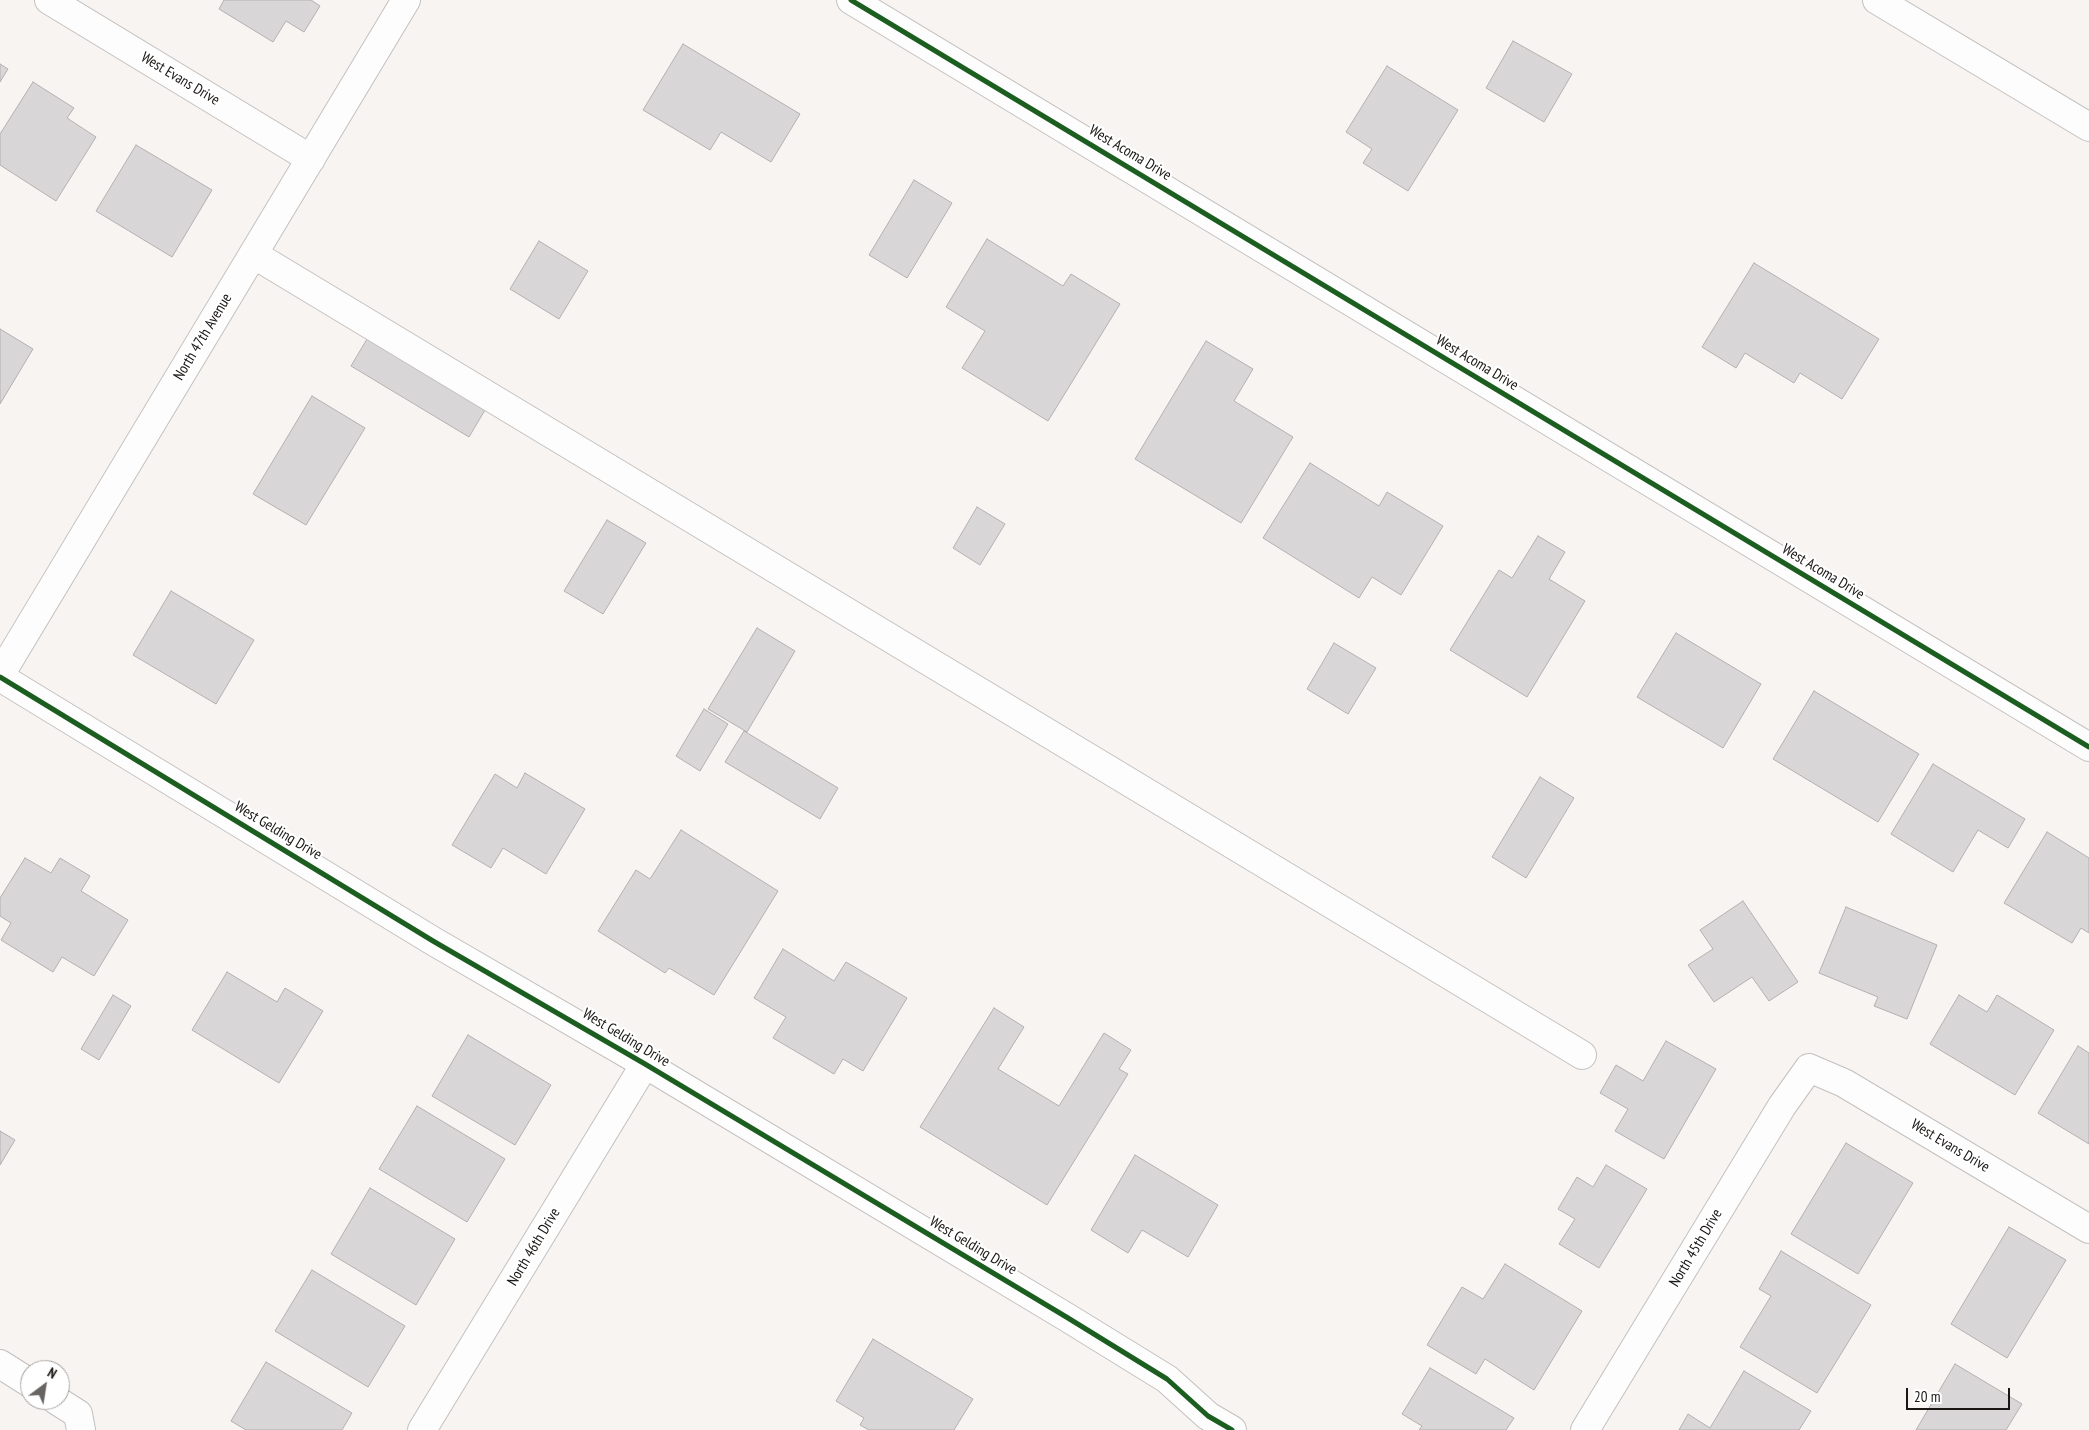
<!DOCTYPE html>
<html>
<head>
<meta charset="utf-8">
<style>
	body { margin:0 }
	#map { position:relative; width:2089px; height:1430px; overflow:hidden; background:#f8f4f2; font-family:"PT Sans Narrow",sans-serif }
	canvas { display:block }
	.north { position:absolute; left:20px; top:1360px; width:50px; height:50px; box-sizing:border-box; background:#fff; border:1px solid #a3a2a1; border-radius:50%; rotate:31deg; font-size:14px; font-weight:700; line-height:20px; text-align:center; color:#191614 }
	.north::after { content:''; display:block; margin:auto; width:18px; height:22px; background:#676462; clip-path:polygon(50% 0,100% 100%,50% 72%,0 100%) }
	.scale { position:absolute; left:1906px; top:1388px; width:104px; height:22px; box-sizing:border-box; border:2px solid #191614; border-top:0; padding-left:6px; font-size:15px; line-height:18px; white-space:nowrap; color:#191614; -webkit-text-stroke:4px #fff; paint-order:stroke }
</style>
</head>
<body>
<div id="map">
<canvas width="2089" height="1430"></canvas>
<div class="north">N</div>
<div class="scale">20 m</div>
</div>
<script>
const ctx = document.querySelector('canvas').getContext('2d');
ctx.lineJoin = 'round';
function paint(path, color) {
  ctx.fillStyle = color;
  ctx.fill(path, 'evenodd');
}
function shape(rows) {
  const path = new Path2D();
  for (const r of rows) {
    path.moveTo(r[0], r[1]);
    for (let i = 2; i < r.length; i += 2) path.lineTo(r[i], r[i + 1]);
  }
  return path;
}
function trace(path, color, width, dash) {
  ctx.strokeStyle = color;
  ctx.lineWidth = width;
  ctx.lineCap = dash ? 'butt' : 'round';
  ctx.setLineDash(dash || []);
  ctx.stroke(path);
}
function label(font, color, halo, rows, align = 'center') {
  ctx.font = font + ' "PT Sans Narrow",sans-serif';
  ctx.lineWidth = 4.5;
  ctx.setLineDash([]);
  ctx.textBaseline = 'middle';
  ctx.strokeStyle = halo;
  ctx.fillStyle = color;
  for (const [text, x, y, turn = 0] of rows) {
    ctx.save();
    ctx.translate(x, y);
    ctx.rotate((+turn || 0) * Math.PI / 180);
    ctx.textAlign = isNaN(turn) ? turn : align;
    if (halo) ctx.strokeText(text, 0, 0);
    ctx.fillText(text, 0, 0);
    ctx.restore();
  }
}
const building = shape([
	[224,0,311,0,320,6,304,32,286,21,273,42,219,9,224,0],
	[1513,41,1572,74,1544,122,1486,88,1513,41],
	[683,44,800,114,771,162,721,132,710,150,643,110,683,44],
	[0,64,8,69,0,82,0,64],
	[1387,66,1458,110,1408,191,1363,163,1372,149,1346,132,1387,66],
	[33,82,74,108,67,118,96,137,56,201,0,165,0,134,33,82],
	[136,145,212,190,172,257,96,211,136,145],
	[914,180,952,203,907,278,869,255,914,180],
	[987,239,1063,286,1071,274,1120,304,1048,421,962,368,985,331,946,307,987,239],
	[539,241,588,271,559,319,510,289,539,241],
	[1754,263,1879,339,1842,399,1800,373,1794,383,1745,353,1736,368,1702,347,1754,263],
	[0,329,33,349,0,404,0,329],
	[367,339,485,410,469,437,351,366,367,339],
	[1206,341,1253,369,1234,401,1293,437,1241,523,1135,459,1206,341],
	[312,396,365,428,306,525,253,494,312,396],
	[1310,463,1379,506,1387,492,1443,526,1401,595,1372,577,1359,598,1263,538,1310,463],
	[977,507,1005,524,980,565,953,548,977,507],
	[607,520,646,543,603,614,564,591,607,520],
	[1538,536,1565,552,1549,579,1585,601,1527,697,1450,650,1499,570,1512,578,1538,536],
	[171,591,254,640,216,704,133,655,171,591],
	[757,628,795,651,747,732,708,709,757,628],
	[1676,633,1761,684,1723,748,1637,697,1676,633],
	[1334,643,1376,668,1348,714,1307,689,1334,643],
	[1814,691,1919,754,1878,822,1773,759,1814,691],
	[704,709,728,724,700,771,676,756,704,709],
	[744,731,838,788,820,819,725,762,744,731],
	[1933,764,2025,819,2008,848,1978,830,1953,872,1891,834,1933,764],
	[525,773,585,809,546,874,503,848,491,868,452,845,495,774,517,788,525,773],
	[1540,777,1574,798,1526,878,1492,857,1540,777],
	[681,830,778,891,714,995,669,968,665,973,598,931,636,870,650,879,681,830],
	[2047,832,2089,858,2089,933,2081,928,2072,943,2004,903,2047,832],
	[25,858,51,873,60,858,90,876,81,891,128,920,94,976,62,957,53,972,1,940,11,923,0,916,0,898,25,858],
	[1743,901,1798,982,1769,1001,1752,977,1714,1002,1688,965,1713,949,1700,930,1743,901],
	[1846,907,1937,945,1907,1019,1874,1006,1878,997,1819,973,1846,907],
	[783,949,834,981,846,962,907,998,863,1071,843,1059,834,1074,773,1038,786,1017,754,998,783,949],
	[227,972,277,1002,285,988,323,1011,279,1083,192,1030,227,972],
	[113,995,131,1006,99,1060,81,1049,113,995],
	[1959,995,1987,1012,1997,995,2054,1030,2015,1095,1930,1044,1959,995],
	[994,1008,1024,1027,998,1069,1059,1106,1104,1033,1131,1050,1119,1069,1128,1074,1047,1205,920,1127,994,1008],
	[468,1035,551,1085,515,1145,432,1096,468,1035],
	[1666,1041,1716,1069,1664,1159,1615,1131,1628,1109,1600,1093,1616,1065,1643,1081,1666,1041],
	[2078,1046,2089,1053,2089,1144,2038,1113,2078,1046],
	[417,1106,505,1159,467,1222,379,1169,417,1106],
	[0,1131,15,1140,0,1165,0,1131],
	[1846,1143,1913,1183,1858,1274,1791,1234,1846,1143],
	[1135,1155,1218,1205,1188,1257,1142,1230,1128,1253,1091,1230,1135,1155],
	[1606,1165,1647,1189,1599,1268,1559,1244,1575,1219,1558,1209,1577,1177,1593,1187,1606,1165],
	[370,1188,455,1239,416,1305,331,1254,370,1188],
	[2009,1227,2066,1260,2007,1358,1951,1324,2009,1227],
	[1781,1251,1871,1305,1817,1393,1740,1347,1771,1296,1759,1289,1781,1251],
	[1505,1264,1582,1311,1534,1390,1485,1359,1476,1374,1427,1345,1462,1287,1483,1299,1505,1264],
	[312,1270,405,1326,368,1387,275,1331,312,1270],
	[873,1339,973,1399,954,1430,869,1430,860,1425,864,1418,836,1401,873,1339],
	[266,1362,352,1413,342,1430,246,1430,231,1421,266,1362],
	[1955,1364,2022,1404,2006,1430,1916,1430,1955,1364],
	[1430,1368,1514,1418,1506,1430,1419,1430,1422,1426,1402,1414,1430,1368],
	[1744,1371,1811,1411,1799,1430,1679,1430,1688,1414,1710,1428,1744,1371]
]);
paint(building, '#d9d6d7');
trace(building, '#b2b0b0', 1);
const minor = shape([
	[49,0,311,159],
	[851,0,2089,747],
	[1877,0,2089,127],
	[253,254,1582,1055],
	[0,675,406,0],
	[0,677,433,941,645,1064,1068,1318,1167,1379,1208,1416,1232,1430],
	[0,1364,30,1383],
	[56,1400,78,1414,81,1430],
	[422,1430,645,1064],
	[1585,1430,1782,1106,1809,1068,1844,1083,2089,1229]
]);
trace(minor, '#c3c0be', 30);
trace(minor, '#fefdfd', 28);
trace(shape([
	[851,0,2089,747],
	[0,677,433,941,645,1064,1068,1318,1167,1379,1208,1416,1232,1430]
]), '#1b5e20', 5);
label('15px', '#191614', '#fff', [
	["West Evans Drive",180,79,31],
	["West Acoma Drive",1130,153,31],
	["North 47th Avenue",203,337,-59],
	["West Acoma Drive",1477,363,31],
	["West Acoma Drive",1823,572,31],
	["West Gelding Drive",278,831,31],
	["West Gelding Drive",626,1038,31],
	["West Evans Drive",1950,1146,31],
	["West Gelding Drive",973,1246,31],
	["North 46th Drive",534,1247,-59],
	["North 45th Drive",1696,1248,-59]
]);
</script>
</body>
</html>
